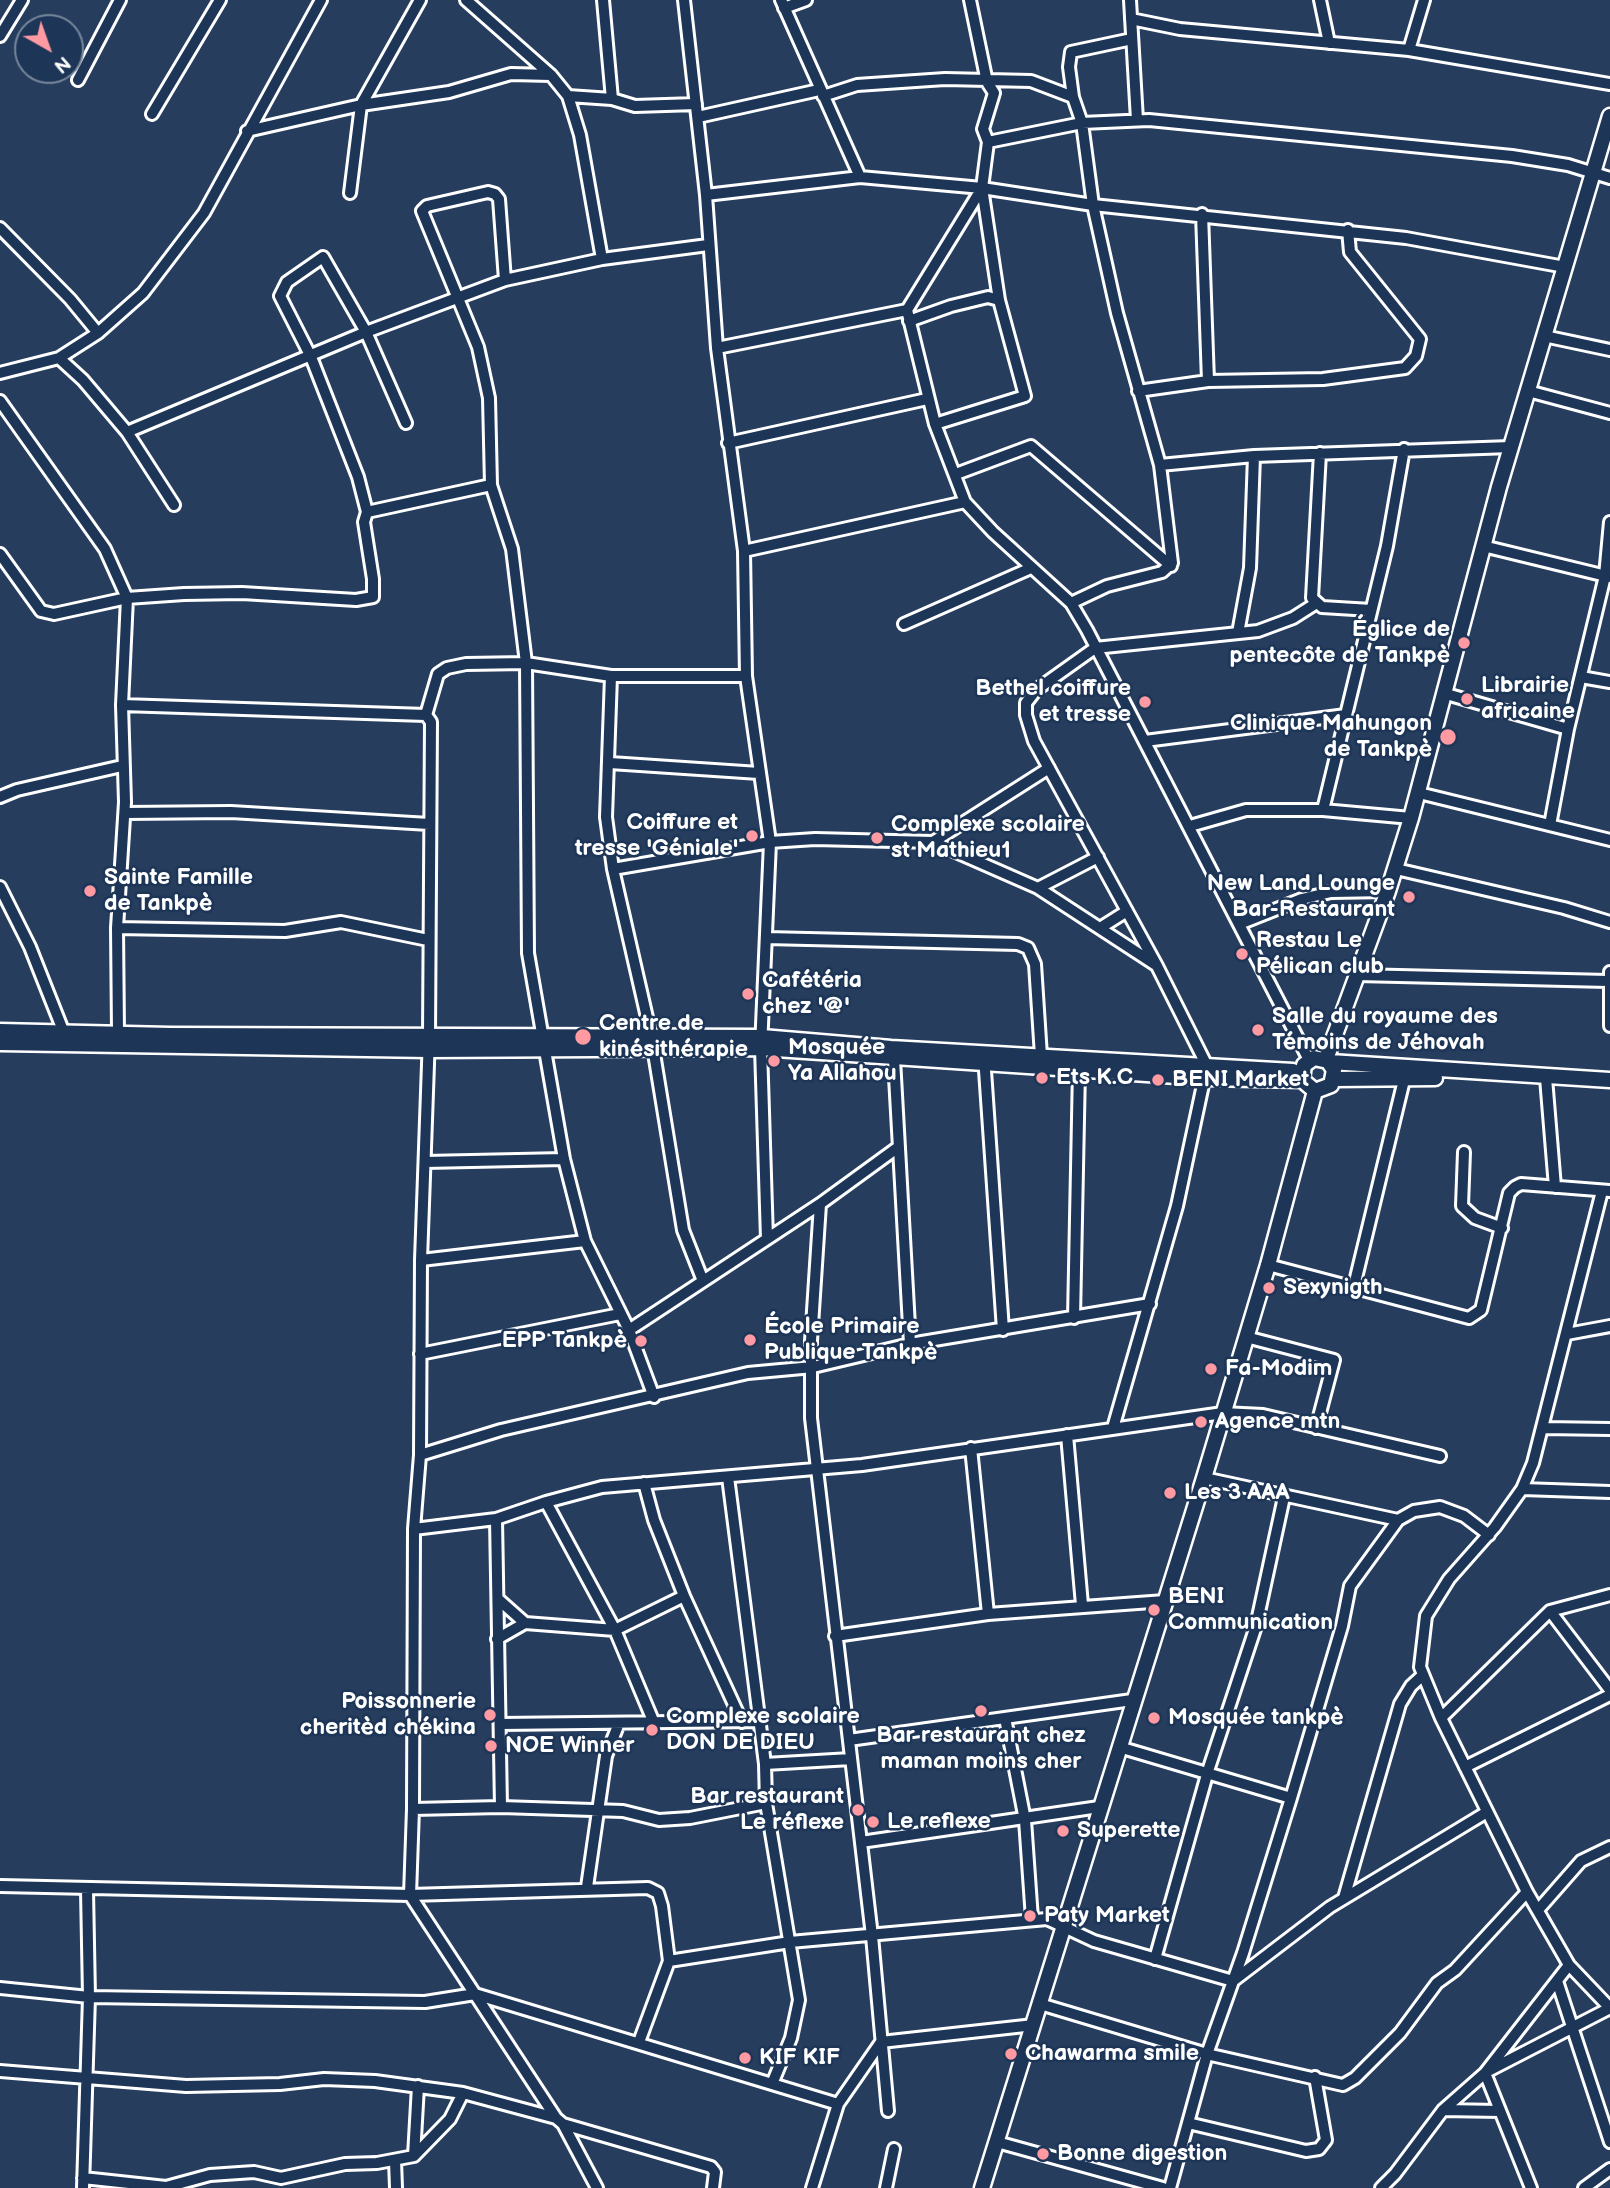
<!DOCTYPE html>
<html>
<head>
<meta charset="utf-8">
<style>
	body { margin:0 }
	#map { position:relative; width:1610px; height:2188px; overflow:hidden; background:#263d5e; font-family:"Balsamiq Sans",sans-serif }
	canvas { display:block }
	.north { position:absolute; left:14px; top:14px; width:70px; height:70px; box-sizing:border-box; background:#1d3557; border:2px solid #77869a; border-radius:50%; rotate:140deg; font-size:19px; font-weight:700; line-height:28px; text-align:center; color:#fff }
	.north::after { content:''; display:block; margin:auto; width:24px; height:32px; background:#ff9aa2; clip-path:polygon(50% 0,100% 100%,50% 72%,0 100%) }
</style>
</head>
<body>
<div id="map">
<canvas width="1610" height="2188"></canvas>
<div class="north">N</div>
</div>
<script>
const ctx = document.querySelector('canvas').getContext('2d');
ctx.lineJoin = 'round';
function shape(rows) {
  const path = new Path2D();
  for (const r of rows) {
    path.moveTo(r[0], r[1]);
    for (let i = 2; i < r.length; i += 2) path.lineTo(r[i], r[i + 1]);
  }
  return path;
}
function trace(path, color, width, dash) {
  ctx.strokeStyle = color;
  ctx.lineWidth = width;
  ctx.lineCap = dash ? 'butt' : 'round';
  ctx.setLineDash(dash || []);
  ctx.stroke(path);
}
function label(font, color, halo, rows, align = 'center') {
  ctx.font = font + ' "Balsamiq Sans",sans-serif';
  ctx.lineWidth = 5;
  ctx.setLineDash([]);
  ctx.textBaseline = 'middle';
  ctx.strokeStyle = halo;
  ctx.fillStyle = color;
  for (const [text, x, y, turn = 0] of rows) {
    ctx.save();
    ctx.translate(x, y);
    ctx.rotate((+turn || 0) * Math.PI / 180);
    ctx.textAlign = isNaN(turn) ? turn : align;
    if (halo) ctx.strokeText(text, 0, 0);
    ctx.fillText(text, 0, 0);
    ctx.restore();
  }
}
const street = shape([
	[466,0,551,75,568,96,580,135,602,259],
	[603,0,612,99],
	[684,0,706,195,717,348,744,551,746,676,770,842,761,1048,767,1239],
	[781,0,860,177],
	[970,0,987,82,994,93,983,129,988,142,982,188,1093,205,1406,238,1565,267],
	[1130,0,1137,120],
	[1320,0,1329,43],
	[784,8,806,0],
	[1131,19,1180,29,1409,50,1610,84],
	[0,36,22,0],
	[1409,50,1424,0],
	[78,80,120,0],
	[568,96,612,99,635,106,696,104],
	[823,96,857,85,945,79,1031,81,1073,97],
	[152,114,220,0],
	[698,117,819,90],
	[247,131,361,105,449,92,511,74,551,75],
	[988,142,1082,123,1149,120,1512,156,1568,165,1610,178],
	[982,188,907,310,935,424,965,502,993,532,1071,603,1087,630,1309,1060],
	[982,188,999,300],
	[350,193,361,105,420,0],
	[706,195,860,177,982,188],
	[1202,214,1208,381],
	[0,228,70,299,98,333],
	[505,280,499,199,495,194,488,192,427,206,422,211,478,347,489,398,491,485,512,549,526,663,528,953,564,1159,585,1241,629,1330,654,1397],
	[909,321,951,306,988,297,999,300,1025,396,935,424],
	[1544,336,1610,350],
	[717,348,907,310],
	[59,358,83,380,127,432,174,505],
	[0,373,59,358,98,333,143,293,204,213,321,0],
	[1138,391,1208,381,1323,379,1405,368,1416,356,1420,339,1350,252,1348,230],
	[1528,391,1610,413],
	[0,401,105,549,127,598,122,705,125,802,117,928,118,1032,114,1040],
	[127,432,366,332,505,280,602,259,708,245],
	[728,443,927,399],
	[1320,453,1312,598,1322,607,1371,610],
	[1160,465,1254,456,1511,447],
	[956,474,1031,446,1171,566],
	[367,512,491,485],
	[1483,546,1610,577],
	[744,551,965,502],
	[0,554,41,611,54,614,127,598,184,594,242,593,356,600,373,597,373,579,364,522,367,512,358,477,311,357,280,296,287,282,323,257,366,332,406,423],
	[1071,603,1107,586,1162,572,1172,563,1160,465,1117,313,1093,205,1082,123,1073,97,1069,67,1071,52,1132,39],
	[904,624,1031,568],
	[1238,633,1250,568,1254,456],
	[611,676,606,817,613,869,651,1035,683,1230,703,1281],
	[1581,677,1610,682],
	[1443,693,1568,729],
	[122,705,426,715],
	[1145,741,1346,715],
	[610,763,759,773],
	[1419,793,1610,840],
	[0,797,17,790,122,766],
	[1323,810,1387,546,1404,449],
	[125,813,231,812,429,824],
	[1550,825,1568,729,1605,576,1610,522],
	[1190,826,1246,810,1323,810,1411,818],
	[933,842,1049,768],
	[613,869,770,842,815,839,933,842,1038,888,1156,965],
	[1396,869,1564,908,1610,922],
	[0,887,30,947,66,1038],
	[1038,888,1098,857],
	[1239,924,1302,899,1331,892,1388,891],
	[117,928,285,931,341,922,428,940],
	[1100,928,1127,911],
	[766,938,1018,944,1028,948,1035,964,1041,1056],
	[1610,972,1610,1026],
	[1357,975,1608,981],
	[984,1056,1003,1330],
	[894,1059,910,1344],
	[1546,1078,1555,1187],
	[1464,1152,1462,1206,1475,1218,1502,1228],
	[425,1162,564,1159],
	[1602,1191,1533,1463,1522,1489,1495,1527,1449,1579,1426,1616,1420,1667,1441,1718,1527,1892,1569,1965,1610,2008],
	[820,1204,811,1341,811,1418,872,1936,888,2111],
	[421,1260,585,1241],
	[1268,1265,1469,1318,1481,1310,1509,1193,1515,1187,1521,1184,1610,1191],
	[1354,1286,1404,1080],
	[1074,1318,1079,1069],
	[629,1330,820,1204,897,1148],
	[1567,1334,1610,1326],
	[1246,1337,1334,1360,1316,1428],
	[420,1354,620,1314],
	[1113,1428,1177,1206,1207,1066,1157,966,1034,741,1026,715,1026,703,1036,690,1095,648,1258,631,1293,618,1315,604],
	[1544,1428,1610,1429],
	[1067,1435,1082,1605],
	[971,1448,988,1614],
	[420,1455,501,1430,748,1373,813,1367,910,1344,1150,1304],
	[728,1477,765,1764,766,1803,799,2000,791,2038,772,2084],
	[1204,1478,1398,1520,1414,1511,1440,1507,1464,1516,1489,1535],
	[644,1483,654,1520,684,1596,742,1722],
	[1522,1489,1610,1492],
	[546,1502,602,1487,862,1465,1223,1413,1263,1415,1440,1456],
	[496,1519,501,1807],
	[414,1529,496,1519,546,1502,615,1630,654,1723],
	[498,1599,525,1623],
	[1550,1611,1610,1690],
	[835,1636,988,1614,1165,1601],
	[497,1639,525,1623,615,1630,684,1596],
	[1005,1718,1025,1820,1032,1919],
	[1441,1718,1550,1611,1610,1595],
	[500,1724,758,1721],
	[849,1740,1132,1700],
	[1119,1747,1291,1798],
	[765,1764,851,1759],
	[1465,1767,1610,1695],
	[413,1809,501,1807,623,1811,659,1820,690,1818,766,1803],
	[861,1842,1099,1807],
	[0,1886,410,1895,648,1888,658,1893,662,1906,669,1961,639,2042],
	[587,1887,606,1756,619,1723],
	[1344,1898,1400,1704,1411,1686,1423,1675],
	[1538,1910,1581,1861,1610,1847],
	[1155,1959,1208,1771,1256,1626,1284,1497],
	[669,1961,790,1942,1047,1919,1094,1941,1233,1981,1330,1907,1487,1812],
	[1557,1981,1610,2142],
	[0,1988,89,1997,425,2002,475,1994,838,2104,812,2188],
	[1040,2004,1207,2054,1343,2085,1355,2078,1400,2033,1437,1983,1455,1970,1527,1892],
	[0,2071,186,2086,280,2084,324,2079,375,2081,463,2093,556,2118],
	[1488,2071,1610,2008],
	[1485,2073,1531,2188],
	[838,2104,881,2042,1034,2025],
	[1443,2110,1500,2111],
	[1188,2123,1306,2151,1319,2149,1326,2140,1315,2077],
	[563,2124,711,2167,715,2172,713,2188],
	[997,2142,1163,2188],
	[414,2156,418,2086],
	[395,2160,396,2188],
	[83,2178,166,2187,210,2175,254,2172,281,2178,345,2164,377,2163,414,2156,450,2119,463,2093],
	[83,2188,89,1997,87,1890],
	[597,2188,563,2124,556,2118,410,1895,413,1809,414,1529,420,1455,421,1260,429,1036,431,722,426,715,438,674,447,668,466,664,526,663,611,676,746,676],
	[886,2188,894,2149],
	[1170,2188,1207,2054,1243,1953,1291,1798,1342,1626,1350,1586,1398,1520],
	[1381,2188,1395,2174,1443,2110,1485,2073,1569,1965],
	[1584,2188,1610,2169]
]);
const secondary = shape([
	[0,1031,170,1035,762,1037,891,1048,1293,1071],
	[0,1043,428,1050,761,1048,1206,1078,1302,1080,1315,1091,1331,1085,1334,1070,1328,1061,1314,1058,1304,1065,1302,1080],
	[1326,1059,1388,891,1411,818,1499,487,1610,116],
	[1330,1062,1610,1080],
	[1334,1079,1435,1078],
	[982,2188,1204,1478,1268,1265,1315,1091]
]);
trace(street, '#fff', 16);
trace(secondary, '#fff', 19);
trace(street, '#1d3557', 10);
trace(secondary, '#1d3557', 14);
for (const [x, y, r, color] of [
	[1464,643,7,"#ff9aa2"],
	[1467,699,7,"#ff9aa2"],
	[1145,702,7,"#ff9aa2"],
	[1448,737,9,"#ff9aa2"],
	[752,836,7,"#ff9aa2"],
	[877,838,7,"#ff9aa2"],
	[90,891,7,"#ff9aa2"],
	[1409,897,7,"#ff9aa2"],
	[1242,954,7,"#ff9aa2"],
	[748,994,7,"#ff9aa2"],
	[1258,1030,7,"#ff9aa2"],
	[583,1037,9,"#ff9aa2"],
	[774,1061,7,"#ff9aa2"],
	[1042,1078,7,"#ff9aa2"],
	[1158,1080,7,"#ff9aa2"],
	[1269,1288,7,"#ff9aa2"],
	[750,1340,7,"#ff9aa2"],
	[641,1341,7,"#ff9aa2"],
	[1211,1369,7,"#ff9aa2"],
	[1201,1422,7,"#ff9aa2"],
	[1170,1493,7,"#ff9aa2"],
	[1154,1610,7,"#ff9aa2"],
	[981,1711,7,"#ff9aa2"],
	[490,1715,7,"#ff9aa2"],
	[1154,1718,7,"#ff9aa2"],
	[652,1730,7,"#ff9aa2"],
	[491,1746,7,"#ff9aa2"],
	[858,1810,7,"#ff9aa2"],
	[873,1822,7,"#ff9aa2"],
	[1063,1831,7,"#ff9aa2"],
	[1030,1916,7,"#ff9aa2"],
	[1011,2054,7,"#ff9aa2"],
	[745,2058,7,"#ff9aa2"],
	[1043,2154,7,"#ff9aa2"]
]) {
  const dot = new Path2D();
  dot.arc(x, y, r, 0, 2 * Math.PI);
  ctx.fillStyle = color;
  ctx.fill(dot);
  trace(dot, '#1d3557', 2.5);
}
label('bold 23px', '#fff', '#1d3557', [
	["Églice de",1450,630,"right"],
	["pentecôte de Tankpè",1450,656,"right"],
	["Librairie",1481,686],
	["africaine",1481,712],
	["Bethel coiffure",1131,689,"right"],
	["et tresse",1131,715,"right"],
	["Clinique Mahungon",1432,724,"right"],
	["de Tankpè",1432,750,"right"],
	["Coiffure et",738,823,"right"],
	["tresse 'Géniale'",738,849,"right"],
	["Complexe scolaire",891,825],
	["st Mathieu1",891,851],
	["Sainte Famille",104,878],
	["de Tankpè",104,904],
	["New Land Lounge",1395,884,"right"],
	["Bar-Restaurant",1395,910,"right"],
	["Restau Le",1256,941],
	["Pélican club",1256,967],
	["Cafétéria",762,981],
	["chez '@'",762,1007],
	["Salle du royaume des",1272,1017],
	["Témoins de Jéhovah",1272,1043],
	["Centre de",599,1024],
	["kinésithérapie",599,1050],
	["Mosquée",788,1048],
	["Ya Allahou",788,1074],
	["Ets K.C",1056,1078],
	["BENI Market",1172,1080],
	["Sexynigth",1283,1288],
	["École Primaire",764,1327],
	["Publique Tankpè",764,1353],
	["EPP Tankpè",627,1341,"right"],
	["Fa-Modim",1225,1369],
	["Agence mtn",1215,1422],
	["Les 3 AAA",1184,1493],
	["BENI",1168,1597],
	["Communication",1168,1623],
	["Poissonnerie",476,1702,"right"],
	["cheritèd chékina",476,1728,"right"],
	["Complexe scolaire",666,1717],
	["DON DE DIEU",666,1743],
	["Mosquée tankpè",1168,1718],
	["Bar restaurant chez",981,1736,"center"],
	["maman moins cher",981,1762,"center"],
	["NOE Winner",505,1746],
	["Bar restaurant",844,1797,"right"],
	["Le réflexe",844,1823,"right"],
	["Le reflexe",887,1822],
	["Superette",1077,1831],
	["Paty Market",1044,1916],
	["Chawarma smile",1025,2054],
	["KIF KIF",759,2058],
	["Bonne digestion",1057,2154]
], 'left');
</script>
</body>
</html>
